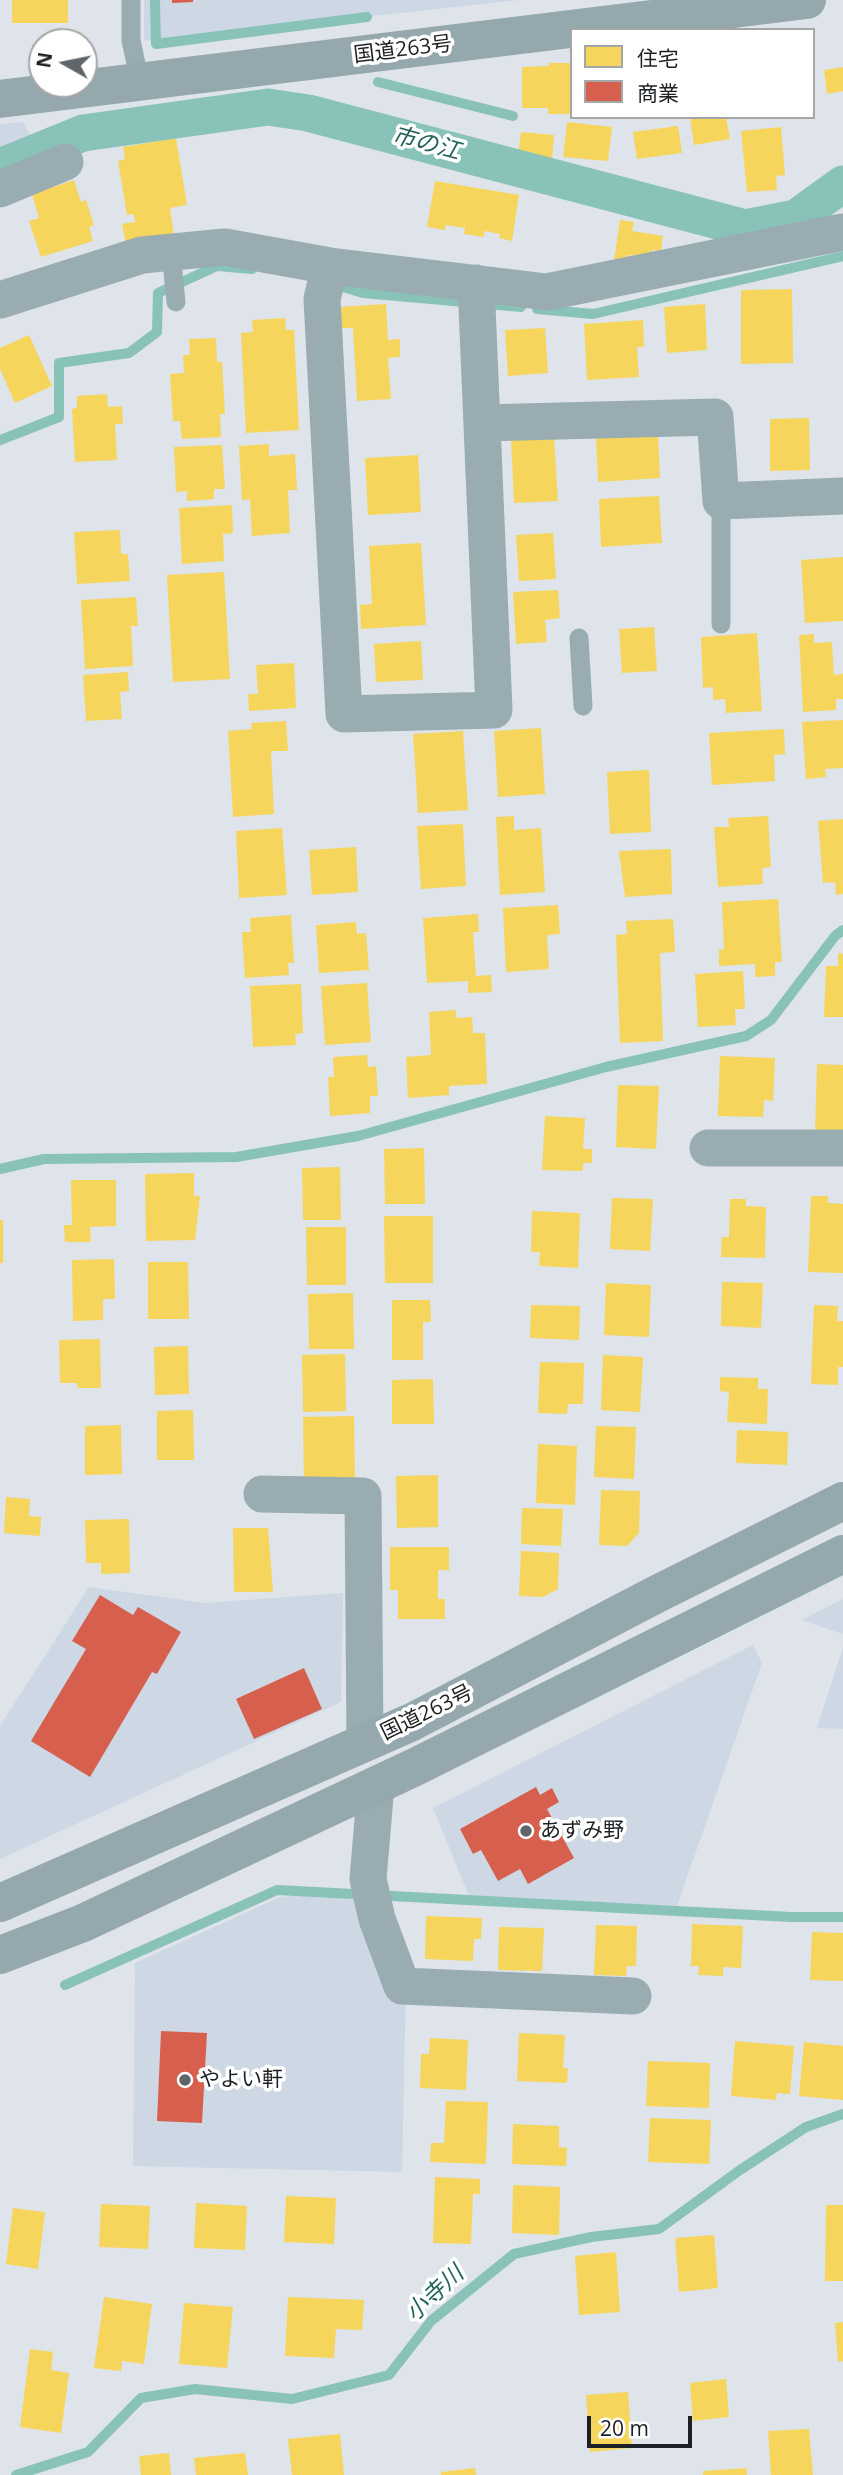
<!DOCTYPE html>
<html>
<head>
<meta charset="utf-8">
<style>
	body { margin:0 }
	#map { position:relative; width:843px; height:2475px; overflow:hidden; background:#dee4ea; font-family:"Open Sans","Noto Sans JP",sans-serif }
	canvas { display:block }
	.legend { position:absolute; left:570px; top:28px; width:245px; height:91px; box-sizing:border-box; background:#fff; border:2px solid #a4a6a7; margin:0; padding:9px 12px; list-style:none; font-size:21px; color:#1c2024 }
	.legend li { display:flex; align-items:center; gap:14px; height:35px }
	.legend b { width:35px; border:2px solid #a4a6a7 }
	.north { position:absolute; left:28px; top:28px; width:70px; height:70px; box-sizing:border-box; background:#fff; border:2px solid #a4a6a7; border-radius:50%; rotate:279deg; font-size:19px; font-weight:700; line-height:28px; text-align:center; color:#1c2024 }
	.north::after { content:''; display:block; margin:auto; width:24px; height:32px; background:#606569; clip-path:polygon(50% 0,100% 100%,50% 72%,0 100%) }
	.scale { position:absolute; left:587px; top:2416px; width:105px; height:32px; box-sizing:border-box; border:4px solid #1c2024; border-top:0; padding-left:9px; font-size:21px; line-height:24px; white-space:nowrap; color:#1c2024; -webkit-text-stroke:5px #fff; paint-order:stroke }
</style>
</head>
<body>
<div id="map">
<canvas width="843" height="2475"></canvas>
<ul class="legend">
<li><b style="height:19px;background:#f6d55c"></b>住宅</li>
<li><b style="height:19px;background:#d6604d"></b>商業</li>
</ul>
<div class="north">N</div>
<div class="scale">20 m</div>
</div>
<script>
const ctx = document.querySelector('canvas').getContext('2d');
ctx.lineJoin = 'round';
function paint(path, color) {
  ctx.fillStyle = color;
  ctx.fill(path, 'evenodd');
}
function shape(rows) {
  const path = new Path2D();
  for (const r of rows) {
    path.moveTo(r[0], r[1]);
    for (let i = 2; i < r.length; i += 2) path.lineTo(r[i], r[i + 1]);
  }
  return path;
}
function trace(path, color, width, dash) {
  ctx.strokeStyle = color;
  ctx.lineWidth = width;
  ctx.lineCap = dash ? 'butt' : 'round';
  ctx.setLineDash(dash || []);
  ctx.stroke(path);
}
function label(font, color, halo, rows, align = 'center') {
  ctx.font = font + ' "Open Sans","Noto Sans JP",sans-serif';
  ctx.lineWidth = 7;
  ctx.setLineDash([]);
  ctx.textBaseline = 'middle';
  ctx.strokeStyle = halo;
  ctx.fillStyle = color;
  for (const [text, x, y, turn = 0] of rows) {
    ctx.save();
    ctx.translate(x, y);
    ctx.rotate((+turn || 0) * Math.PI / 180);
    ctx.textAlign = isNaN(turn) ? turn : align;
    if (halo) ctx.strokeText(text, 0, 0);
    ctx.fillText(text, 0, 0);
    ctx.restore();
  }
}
paint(shape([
	[144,0,519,0,144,41],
	[23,122,30,136,0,148,0,124],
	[89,1587,205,1603,343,1593,341,1702,0,1859,0,1726],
	[843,1599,843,1634,801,1620],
	[753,1645,762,1663,677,1906,469,1896,433,1808],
	[843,1647,843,1729,817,1728],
	[375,1892,406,1983,402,2172,133,2166,135,1963,280,1897]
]), '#cdd8e4');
paint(shape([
	[12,0,68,0,68,23,12,23],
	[549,63,572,63,572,114,548,114,548,108,522,108,522,67,549,66],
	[843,67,843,91,827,94,824,70],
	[690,117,726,117,730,139,694,145],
	[567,122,612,127,608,161,563,157],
	[678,126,682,153,637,159,633,132],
	[781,127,785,175,776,176,777,190,747,192,741,131],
	[521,132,554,135,552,159,518,156],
	[176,138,187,205,170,208,174,236,126,244,122,224,135,222,134,214,127,215,118,161,125,159,123,147],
	[74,180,81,202,86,200,94,225,89,227,93,241,41,257,29,221,39,218,32,194],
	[435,181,519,195,512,241,499,238,500,234,484,231,484,237,464,234,465,228,446,225,445,230,427,227],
	[620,220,634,222,632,231,663,236,661,251,652,250,651,258,628,255,627,263,614,261],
	[792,289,793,363,741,364,741,290],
	[386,304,388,340,400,339,400,357,388,358,391,399,357,401,353,328,339,328,338,307],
	[705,304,707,350,667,353,664,307],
	[285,318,286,330,294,330,299,430,246,433,241,333,253,332,252,320],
	[643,320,644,347,637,347,639,377,587,380,584,324],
	[545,328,548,373,508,376,505,330],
	[29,335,52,386,15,403,0,369,0,348],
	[216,338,217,362,222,362,225,414,220,414,221,437,182,439,180,421,173,421,170,374,184,373,183,355,190,355,189,339],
	[107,394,108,407,122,406,123,424,115,424,117,460,75,462,72,409,77,408,77,396],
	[809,418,810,470,770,471,770,419],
	[658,434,660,478,598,482,596,438],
	[554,437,558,501,514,503,511,439],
	[269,444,269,456,295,454,297,490,288,490,290,533,252,536,250,499,242,500,239,446],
	[222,445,225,489,214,489,214,499,187,501,187,491,176,492,174,447],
	[418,455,421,512,368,515,365,458],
	[659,496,662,543,601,547,599,499],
	[232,505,233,533,223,534,224,561,182,564,179,508],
	[120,530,121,554,128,554,130,581,77,584,74,532],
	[553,533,556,579,519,581,516,535],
	[421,543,426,625,361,629,360,605,372,604,369,546],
	[843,557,843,621,805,623,801,560],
	[224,572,230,679,173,682,167,575],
	[558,590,560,618,545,620,547,642,516,644,513,592],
	[136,597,138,626,131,626,133,666,85,669,81,600],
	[654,627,657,671,622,673,619,629],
	[757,633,762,711,726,713,725,699,713,700,713,687,703,688,701,637],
	[814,634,814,643,832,642,834,675,843,674,843,699,836,699,836,710,803,712,799,635],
	[421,641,423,680,376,682,374,644],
	[294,663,296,708,249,711,248,694,258,694,256,665],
	[128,672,129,691,120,692,122,719,86,721,83,675],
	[843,720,843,768,825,769,826,777,806,779,802,722],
	[286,721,288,751,271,751,274,814,233,817,228,731,252,729,251,723],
	[541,728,545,794,498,797,494,731],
	[784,729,785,754,774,755,775,781,712,785,709,733],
	[463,731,468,810,418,813,413,734],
	[649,770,651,832,610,834,607,772],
	[514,816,514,830,541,828,545,892,500,895,496,817],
	[768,816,771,867,762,868,763,884,718,887,714,827,729,827,728,818],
	[843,819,843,894,836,895,835,882,823,883,818,821],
	[463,824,466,886,421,889,417,826],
	[282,828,287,895,239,898,236,831],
	[356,847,358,892,312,895,309,850],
	[671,849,672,894,625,897,619,851],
	[778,899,782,962,775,962,775,976,755,977,755,964,719,966,719,950,724,949,722,902],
	[558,905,560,934,547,935,549,969,506,972,503,908],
	[478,914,479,932,473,932,476,976,491,975,492,992,468,993,468,981,427,983,423,918],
	[291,915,294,963,288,963,289,975,245,978,242,932,251,932,250,918],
	[673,919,675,952,660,953,663,1041,620,1043,616,935,627,934,626,921],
	[356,922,357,934,366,933,369,970,319,973,316,925],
	[838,953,843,954,843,1017,824,1017,826,966,838,966],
	[743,971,745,1009,735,1009,736,1025,698,1027,695,974],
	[367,983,371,1042,325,1045,321,986],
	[301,984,303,1033,295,1034,296,1045,253,1047,250,986],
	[456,1010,456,1018,472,1017,473,1033,485,1033,487,1084,449,1086,449,1095,408,1098,406,1057,431,1055,429,1012],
	[367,1055,368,1067,376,1066,378,1096,370,1096,370,1113,330,1116,328,1077,334,1077,333,1057],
	[720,1056,775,1058,773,1101,764,1100,763,1117,718,1116],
	[817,1064,843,1065,843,1133,815,1132],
	[618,1085,659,1086,656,1149,616,1147],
	[545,1116,585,1118,583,1149,592,1149,592,1163,583,1163,583,1171,542,1170],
	[424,1148,425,1204,385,1204,384,1149],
	[340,1167,341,1220,303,1220,302,1168],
	[194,1173,194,1196,200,1196,195,1240,146,1241,145,1174],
	[71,1180,116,1180,116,1226,90,1227,91,1242,65,1242,64,1225,72,1225],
	[811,1196,828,1196,828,1203,843,1204,843,1273,808,1272],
	[612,1198,653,1199,650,1251,610,1249],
	[730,1199,746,1199,746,1206,766,1207,765,1258,721,1257,722,1237,729,1237],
	[532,1211,580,1213,578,1268,539,1266,540,1252,531,1252],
	[384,1216,433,1216,433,1283,385,1283],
	[0,1220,3,1220,3,1263,0,1263],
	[306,1227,346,1227,346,1285,307,1285],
	[114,1259,115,1299,103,1299,103,1320,73,1321,72,1260],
	[148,1262,188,1262,189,1319,148,1319],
	[722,1282,763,1283,761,1328,721,1326],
	[606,1283,651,1285,649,1337,604,1335],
	[353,1293,354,1349,309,1349,308,1294],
	[392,1300,430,1300,431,1322,423,1322,423,1360,392,1360],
	[531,1305,580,1306,579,1340,530,1338],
	[814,1305,838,1306,837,1321,843,1321,843,1367,838,1367,838,1385,811,1384],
	[100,1339,101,1388,78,1388,77,1383,60,1383,59,1340],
	[188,1346,189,1394,155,1395,154,1347],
	[345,1354,346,1411,303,1412,302,1355],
	[603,1355,643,1357,640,1412,601,1410],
	[540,1362,584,1363,583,1404,568,1404,567,1414,538,1413],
	[720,1377,758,1378,758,1389,768,1389,767,1424,727,1422,729,1392,720,1391],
	[433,1379,434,1424,392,1424,392,1380],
	[193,1410,194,1460,157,1460,157,1411],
	[354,1416,355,1481,304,1482,303,1417],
	[121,1425,122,1474,85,1475,85,1426],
	[596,1426,636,1427,634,1479,594,1477],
	[737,1430,788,1432,787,1465,736,1463],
	[538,1444,577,1446,575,1505,536,1503],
	[438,1475,438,1527,397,1528,396,1476],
	[601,1490,640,1491,639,1533,627,1546,599,1545],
	[6,1497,30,1499,29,1516,41,1517,40,1536,4,1533],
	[522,1508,563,1509,561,1546,521,1544],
	[129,1519,130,1573,101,1574,101,1563,86,1563,85,1520],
	[233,1528,268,1528,273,1592,234,1592],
	[390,1547,449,1547,449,1570,438,1570,438,1599,445,1599,445,1619,398,1619,398,1590,390,1590],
	[521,1551,559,1553,558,1589,543,1597,519,1596],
	[426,1916,482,1918,481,1939,474,1939,473,1961,425,1959],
	[692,1924,743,1926,741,1968,723,1967,723,1976,698,1975,699,1966,691,1966],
	[596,1925,637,1926,636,1966,627,1966,626,1976,594,1975],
	[499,1927,544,1928,542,1971,498,1970],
	[812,1932,843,1933,843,1981,810,1980],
	[519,2033,565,2035,563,2068,568,2068,567,2083,517,2081],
	[430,2038,468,2040,466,2090,420,2088,421,2054,429,2054],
	[735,2041,794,2046,790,2094,777,2093,776,2100,731,2096],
	[804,2042,843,2046,843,2100,799,2096],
	[648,2061,710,2063,709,2108,646,2106],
	[446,2101,488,2102,486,2164,430,2162,431,2143,444,2143],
	[650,2118,711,2120,709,2164,648,2162],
	[513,2124,559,2126,559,2147,567,2148,566,2166,512,2164],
	[435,2177,480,2179,480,2194,473,2194,471,2244,433,2243],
	[513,2185,560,2187,559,2235,512,2233],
	[286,2196,336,2198,334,2244,284,2242],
	[196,2203,247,2206,245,2250,194,2248],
	[101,2204,150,2206,148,2249,99,2247],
	[826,2205,843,2205,843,2281,825,2281],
	[13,2208,45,2212,38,2269,6,2264],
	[714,2235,718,2288,679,2292,675,2238],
	[616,2252,620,2312,579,2315,575,2256],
	[104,2297,152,2304,144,2364,122,2361,121,2371,94,2368],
	[288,2297,364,2300,362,2330,336,2329,334,2358,285,2356],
	[184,2303,233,2307,227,2368,179,2364],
	[843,2322,843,2361,838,2362,835,2323],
	[30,2349,53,2352,51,2370,69,2373,61,2433,20,2427],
	[726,2379,729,2417,693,2421,690,2383],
	[628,2392,632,2448,590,2452,586,2395],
	[809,2429,813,2475,771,2475,768,2431],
	[340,2434,344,2475,292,2475,288,2439],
	[169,2453,171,2475,141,2475,139,2456],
	[245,2453,248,2475,196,2475,194,2458],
	[475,2468,476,2475,441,2475,441,2472],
	[746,2468,747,2475,703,2475,703,2471]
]), '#f6d55c');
paint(shape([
	[172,0,193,0,193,2,172,3],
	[100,1595,133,1615,138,1607,181,1632,157,1674,152,1672,90,1777,31,1741,86,1649,72,1641],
	[304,1668,322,1709,254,1739,236,1699],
	[536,1787,540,1795,552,1788,559,1802,547,1809,574,1858,528,1884,520,1869,498,1881,481,1850,473,1854,460,1829],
	[161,2031,207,2033,202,2123,157,2121]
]), '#d6604d');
trace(shape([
	[155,0,156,44,367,17],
	[378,82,513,116],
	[333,284,363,293,521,307],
	[537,309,593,314,843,256],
	[0,440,59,417,59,363,129,353,157,332,158,293,217,266,252,269],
	[0,1169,44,1159,236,1157,358,1136,606,1067,746,1036,771,1020,835,936,843,930],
	[65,1985,277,1890,791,1917,843,1917],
	[16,2475,88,2452,141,2398,195,2389,292,2399,389,2375,431,2321,514,2254,591,2237,659,2229,740,2170,806,2127,843,2114]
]), '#88c2b9', 10);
trace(shape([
	[0,167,83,133,268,107,308,113,745,228,796,218,843,184]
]), '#88c2b9', 37);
trace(shape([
	[131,0,131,40,140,83],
	[171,252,176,302],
	[721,501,721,624],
	[579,638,583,706]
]), '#99acb1', 19);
trace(shape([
	[0,189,65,162],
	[330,266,322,299,344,714,494,710,476,283],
	[0,300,142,255,225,247,330,266,547,292,843,232],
	[482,423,715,417,721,501,843,496],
	[708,1148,843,1148],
	[262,1494,363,1496,365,1742],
	[376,1785,368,1879,377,1919,402,1986,633,1996]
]), '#99acb1', 37);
trace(shape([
	[0,99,807,0],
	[0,1903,412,1722,655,1595,843,1501],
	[0,1955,83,1923,415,1767,843,1554]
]), '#95a8ae', 38);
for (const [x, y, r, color] of [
	[526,1831,7,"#606569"],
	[185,2080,7,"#606569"]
]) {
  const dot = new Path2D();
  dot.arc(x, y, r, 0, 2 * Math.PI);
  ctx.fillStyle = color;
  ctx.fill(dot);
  trace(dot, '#fff', 2.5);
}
label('21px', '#1c2024', '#fff', [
	["国道263号",403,50,-7],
	["国道263号",427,1713,-26]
]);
label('21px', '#1c2024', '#fff', [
	["あずみ野",540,1831],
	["やよい軒",199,2080]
], 'left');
label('italic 23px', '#226258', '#fff', [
	["市の江",426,144,15],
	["小寺川",435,2294,-43]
]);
</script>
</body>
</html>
